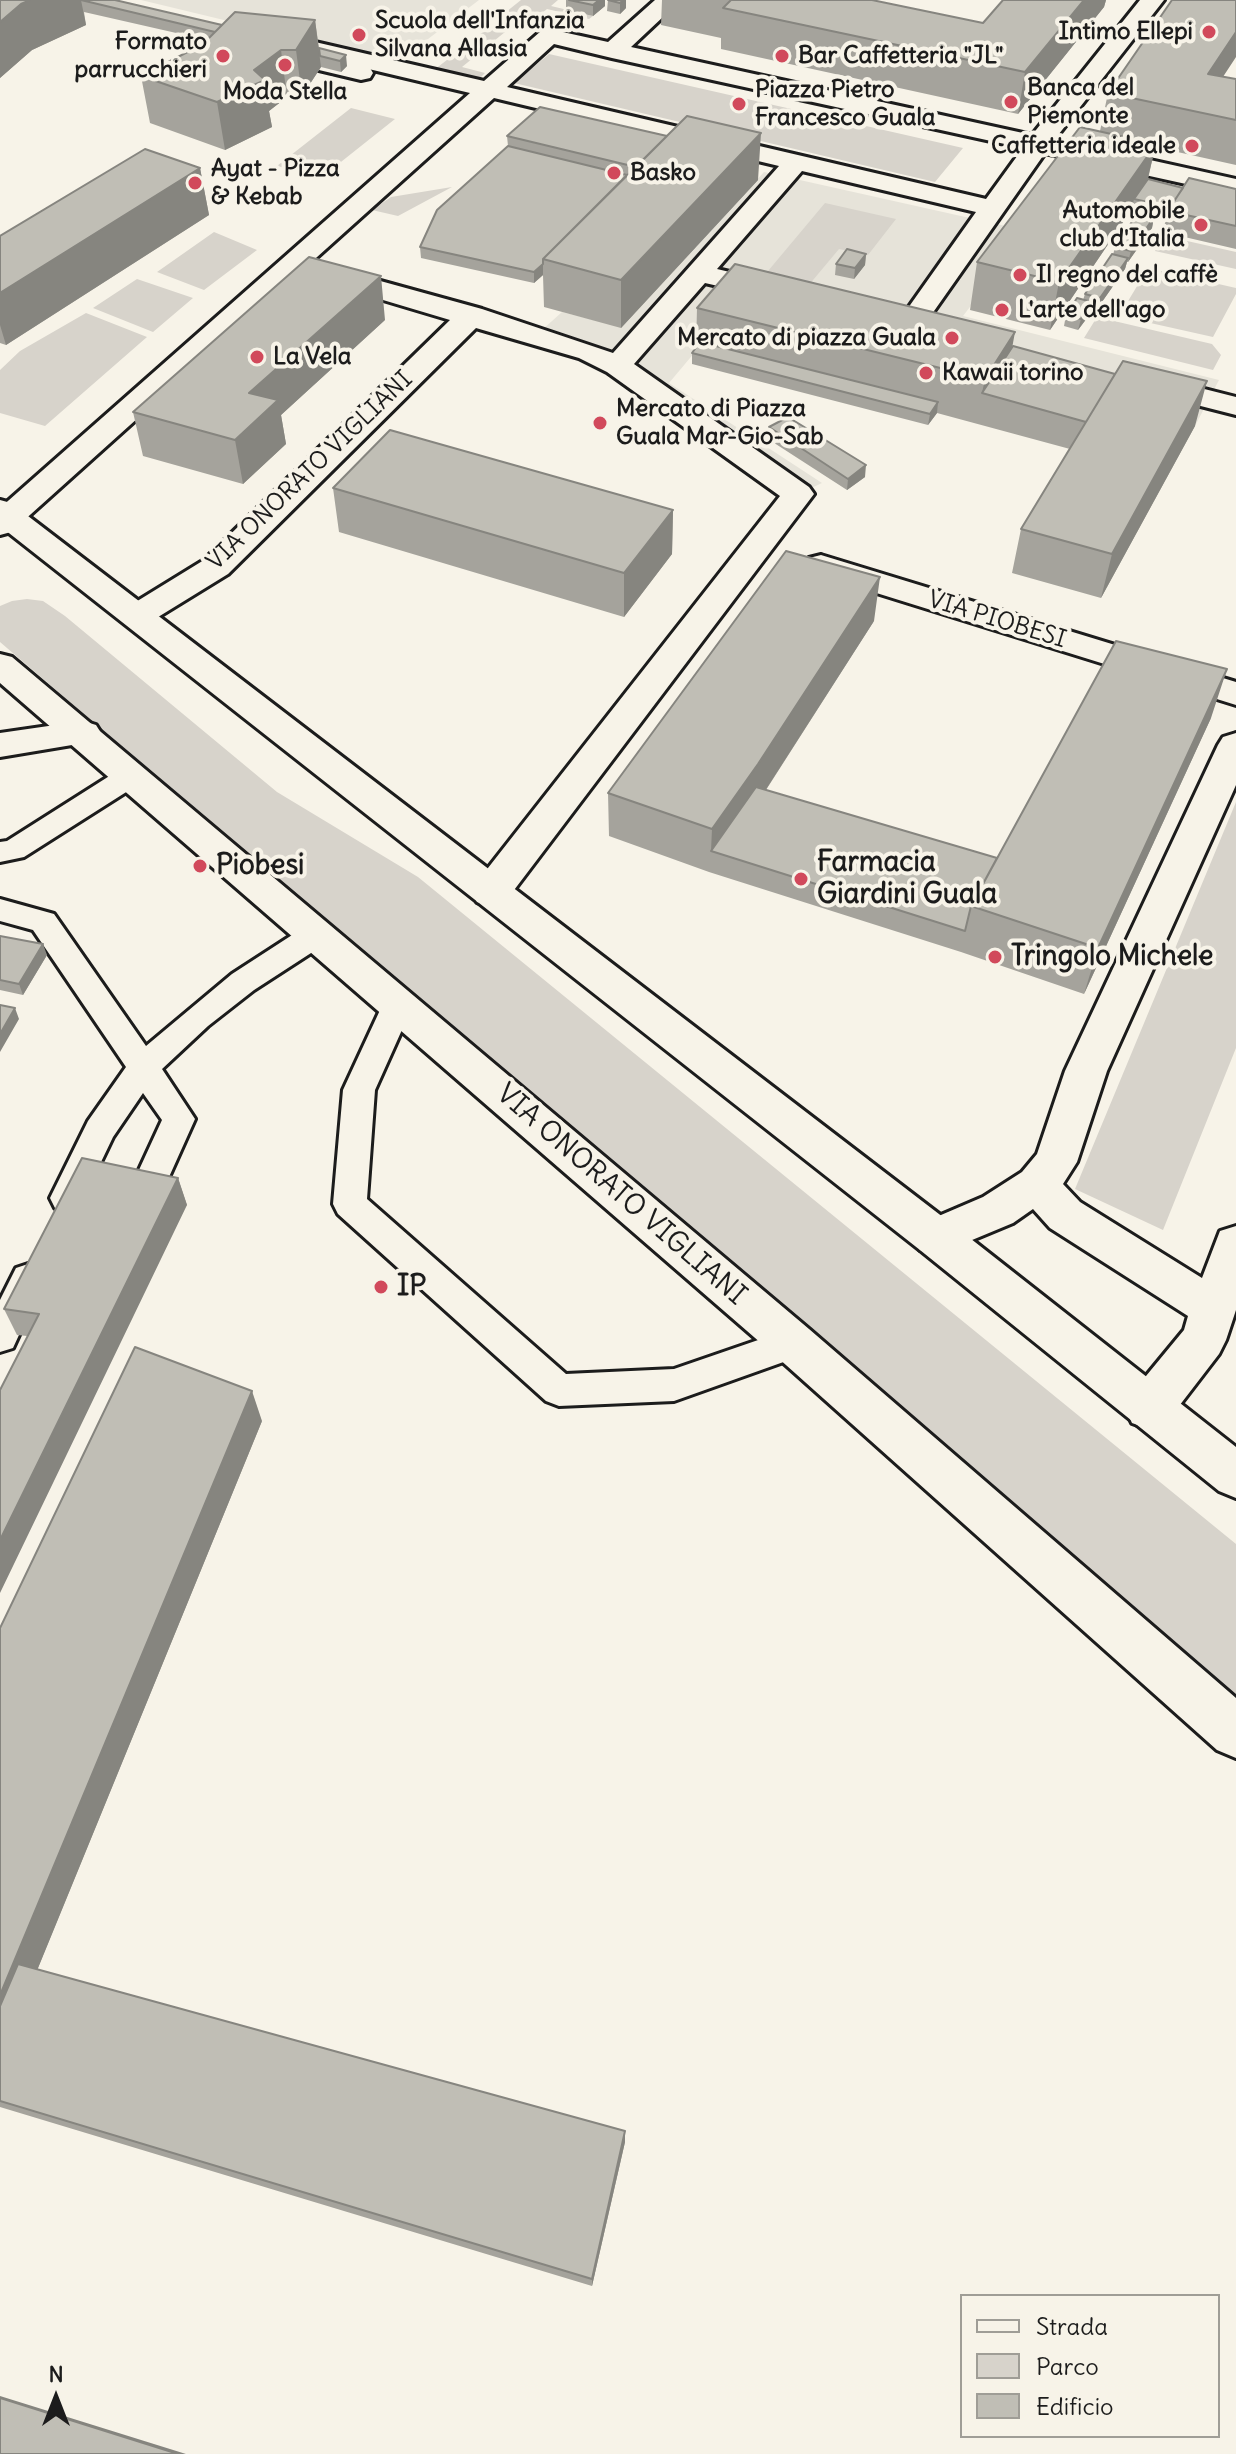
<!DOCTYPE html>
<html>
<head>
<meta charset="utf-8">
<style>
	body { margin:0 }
	#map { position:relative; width:1236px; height:2454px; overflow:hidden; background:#f7f3e8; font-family:Delius,sans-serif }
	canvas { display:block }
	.legend { position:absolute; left:960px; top:2294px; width:260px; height:144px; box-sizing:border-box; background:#f7f3e8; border:2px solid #9f9d96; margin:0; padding:10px 14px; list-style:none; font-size:24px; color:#1c1c1c }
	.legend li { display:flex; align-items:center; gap:16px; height:40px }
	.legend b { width:40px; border:2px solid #9f9d96 }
	.north { position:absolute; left:16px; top:2358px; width:80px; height:80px; -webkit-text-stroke:6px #f7f3e8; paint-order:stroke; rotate:0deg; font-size:22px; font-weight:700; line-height:32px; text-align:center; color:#1c1c1c }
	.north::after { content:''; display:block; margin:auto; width:28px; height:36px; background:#1c1c1c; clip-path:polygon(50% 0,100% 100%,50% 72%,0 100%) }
</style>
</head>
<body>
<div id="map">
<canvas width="1236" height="2454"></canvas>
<ul class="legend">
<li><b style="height:10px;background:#f7f3e8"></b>Strada</li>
<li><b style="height:22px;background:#d7d3cb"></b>Parco</li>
<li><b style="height:22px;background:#c0beb5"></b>Edificio</li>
</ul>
<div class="north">N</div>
</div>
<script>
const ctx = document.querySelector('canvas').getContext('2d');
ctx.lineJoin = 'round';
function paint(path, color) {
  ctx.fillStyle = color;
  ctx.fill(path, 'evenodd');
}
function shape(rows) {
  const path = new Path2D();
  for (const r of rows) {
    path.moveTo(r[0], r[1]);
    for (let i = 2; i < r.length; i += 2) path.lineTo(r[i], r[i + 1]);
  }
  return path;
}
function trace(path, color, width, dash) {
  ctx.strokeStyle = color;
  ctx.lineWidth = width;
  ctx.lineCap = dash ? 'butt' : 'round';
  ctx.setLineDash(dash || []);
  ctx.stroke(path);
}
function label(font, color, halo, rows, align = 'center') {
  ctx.font = font + ' Delius,sans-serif';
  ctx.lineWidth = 8;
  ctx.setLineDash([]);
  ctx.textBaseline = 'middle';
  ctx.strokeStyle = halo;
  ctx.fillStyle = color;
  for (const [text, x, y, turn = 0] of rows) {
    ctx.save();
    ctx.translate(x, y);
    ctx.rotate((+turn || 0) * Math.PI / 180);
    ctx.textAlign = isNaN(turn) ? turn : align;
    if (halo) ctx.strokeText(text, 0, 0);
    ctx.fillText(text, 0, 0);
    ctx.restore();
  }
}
paint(shape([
	[141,0,479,0,398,62],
	[764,172,1028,231,963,316,1219,380,1195,426,732,308,669,383,822,483,805,491,595,346,542,330,562,312,621,327]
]), '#e6e3d9');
paint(shape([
	[521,0,558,0,551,6,593,16,589,19,547,9,530,23,501,16],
	[488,28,505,32,462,67,485,73,478,80,434,70],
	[549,54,963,148,935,182,514,83],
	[351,108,395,119,322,177,277,166],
	[452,187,398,216,372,210,391,197],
	[825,203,896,219,868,255,839,249,808,286,763,277],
	[214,232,257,250,204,290,157,272],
	[1165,236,1236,252,1236,269,1155,251],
	[1148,268,1236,288,1236,294,1213,337,1119,316],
	[137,279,193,298,153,332,93,308],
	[86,313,147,337,45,426,0,413,0,370,20,351],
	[1097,317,1212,344,1221,355,1213,370,1084,338],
	[27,599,43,601,65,616,277,792,418,877,1236,1544,1236,1703,0,642,0,606,12,601],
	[1236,802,1236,1048,1163,1230,1075,1189]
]), '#d7d3cb');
const service = shape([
	[132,765,142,768,146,775,142,782,24,857,0,862,0,842,7,841,122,768,132,765],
	[0,899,54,914,146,1046,232,974,306,926,317,923,328,926,332,934,328,942,254,990,208,1026,162,1069,195,1119,156,1206,144,1210,132,1206,127,1196,162,1120,143,1093,113,1137,79,1208,67,1212,55,1208,50,1198,88,1121,126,1067,33,930,0,921,0,899],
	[398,991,409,995,414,1003,375,1090,367,1199,566,1374,674,1369,793,1328,806,1332,811,1343,806,1354,674,1401,559,1406,546,1401,338,1214,333,1204,343,1090,387,995,398,991],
	[28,1264,40,1268,45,1278,13,1348,0,1352,0,1300,16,1268,28,1264]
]);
const pedestrian = shape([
	[286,48,370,68,373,73,370,78,361,80,277,60,274,55,277,50,286,48]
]);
const minor = shape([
	[655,0,681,0,631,47,1032,135,1140,0,1164,0,1055,139,1236,179,1236,195,1045,153,920,331,910,334,900,331,896,325,976,212,802,171,717,269,789,286,793,292,789,298,779,300,705,283,634,364,809,487,814,494,505,902,491,906,477,902,472,892,477,882,780,496,607,372,579,358,476,328,228,574,150,622,138,626,126,622,121,615,126,608,204,560,450,320,316,280,312,274,316,268,326,266,482,309,613,353,779,166,494,98,11,532,0,535,0,508,470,93,280,48,277,43,280,38,289,36,484,81,541,31,549,29,608,42,655,0],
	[554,44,612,58,1023,148,986,199,507,87,554,44],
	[1145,374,1236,397,1236,415,1134,389,1130,383,1134,377,1145,374],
	[821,555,1236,682,1236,705,809,572,805,565,809,558,821,555],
	[83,721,96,725,101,733,96,741,0,757,0,733,83,721],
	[1236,733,1236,785,1107,1071,1077,1162,1063,1184,1080,1202,1202,1278,1220,1231,1236,1226,1236,1310,1226,1340,1219,1354,1166,1423,1149,1429,1132,1423,1125,1408,1132,1393,1184,1330,1188,1316,1050,1228,1033,1209,1013,1223,936,1255,920,1250,914,1237,920,1224,983,1197,1022,1172,1037,1154,1065,1071,1218,745,1223,737,1236,733]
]);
const secondary = shape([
	[0,500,11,503,952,1224,1236,1447,1236,1498,1219,1491,920,1250,0,526,0,500],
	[0,654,12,657,809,1329,1236,1698,1236,1758,1217,1750,777,1357,0,683,0,654]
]);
trace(service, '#1c1c1c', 6);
trace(pedestrian, '#1c1c1c', 6);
trace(minor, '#1c1c1c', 6);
trace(secondary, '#1c1c1c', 6);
paint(service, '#f7f3e8');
paint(pedestrian, '#f7f3e8');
paint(minor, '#f7f3e8');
paint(secondary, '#f7f3e8');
paint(shape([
	[0,0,115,0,222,25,315,20,319,48,347,66,341,72,321,67,302,96,287,97,269,111,272,127,225,150,150,123,141,76,203,44,207,40,84,12,86,25,32,50,0,78],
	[566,0,569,0,605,6,593,16,566,10],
	[608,0,626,0,626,8,620,14,607,11],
	[662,0,872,0,983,23,1003,0,1106,0,1104,7,1018,114,721,49,721,38,661,25],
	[1223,77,1236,79,1236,165,1155,147,1148,179,1183,188,1236,189,1236,249,1163,232,1166,218,1132,210,1132,209,1050,330,970,310,977,262,1100,131,1108,93],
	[507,136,758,180,621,328,544,307,543,275,534,283,421,258,420,247,508,146],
	[200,168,209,215,6,345,0,343,0,236],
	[1154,217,1152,228,1128,262,1127,262,1125,269,1097,309,1091,308,1090,314,1078,330,1064,326,1066,315,1083,300,1085,294,1113,255,1115,247],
	[866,254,865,265,854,279,835,275,836,264],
	[697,308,1013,346,1195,426,1101,598,1012,573,1021,529,1070,449,937,413,928,425,692,364,692,353,696,348],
	[385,320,281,415,286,444,243,484,143,456,133,412],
	[769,427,865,477,847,490,768,439],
	[333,488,673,510,672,554,624,617,339,532],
	[874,621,766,790,997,858,1211,718,1084,994,961,952,709,872,609,836,608,793],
	[0,936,47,955,23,995,0,990],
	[178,1178,187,1205,27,1336,17,1335,4,1309],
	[262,1421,37,1970,625,2142,592,2286,0,2107,0,1628]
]), '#a5a39c');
paint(shape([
	[30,0,81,0,86,25,32,50,0,78,0,22,21,4],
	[599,0,605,0,605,6,593,16,593,5],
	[623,0,626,0,626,8,620,14,620,3],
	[1084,0,1106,0,1104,7,1018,114,1025,72],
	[315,20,321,67,302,96,296,50],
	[1236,32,1236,57,1200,112,1208,74],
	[281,50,287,97,269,111,272,127,225,150,217,102,254,70],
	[346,55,347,66,341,72,340,61],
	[761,133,758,180,621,328,621,280],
	[1156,144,1145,190,1134,199,1132,209,1050,330,1059,282],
	[200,168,209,215,6,345,0,325,0,293],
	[1154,217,1152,228,1128,262,1131,251],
	[866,254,865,265,854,279,855,268],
	[1128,258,1125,269,1097,309,1100,298],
	[543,264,543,275,534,283,534,272],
	[381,276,385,320,281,415,286,444,243,484,235,440,249,393],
	[1092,302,1090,314,1078,330,1081,319],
	[1015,332,1007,376,982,393,985,379],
	[1207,381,1195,426,1101,598,1112,554],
	[938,402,937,413,928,425,930,414],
	[866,465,865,477,847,490,848,479],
	[673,510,672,554,624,617,624,573],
	[880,577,874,621,754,808,711,851,712,829],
	[1227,669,1211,718,1084,994,1098,948],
	[43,944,47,955,23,995,19,984],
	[15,1008,19,1019,0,1052,0,1034],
	[178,1178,187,1205,0,1593,0,1540],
	[252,1391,262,1421,0,2061,0,1995],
	[625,2131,625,2142,592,2286,592,2279],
	[0,2396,186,2454,178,2454,0,2398]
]), '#86857f');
const building = shape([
	[0,0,30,0,21,4,0,22,0,0],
	[81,0,115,0,222,25,215,32,81,0],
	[569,0,599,0,593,5,569,0],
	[608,0,623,0,620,3,608,0],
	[731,0,872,0,983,23,1003,0,1084,0,1025,72,723,8,731,0],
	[1172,0,1236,0,1236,32,1208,74,1236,79,1236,120,1108,93,1172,0],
	[235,12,315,20,296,50,281,50,254,70,265,80,217,102,141,76,203,44,235,12],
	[319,48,346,55,340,61,320,56,319,48],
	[540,107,667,136,636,167,507,136,540,107],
	[687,116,761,133,621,280,543,259,687,116],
	[1080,127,1156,144,1059,282,977,262,1080,127],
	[508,146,627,175,543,259,543,264,534,272,420,247,437,210,508,146],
	[145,149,200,168,0,293,0,236,145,149],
	[1189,178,1236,189,1236,226,1168,211,1189,178],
	[1148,179,1183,188,1170,207,1134,199,1148,179],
	[1138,213,1154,217,1131,251,1115,247,1138,213],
	[847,249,866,254,855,268,836,264,847,249],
	[1112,254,1128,258,1100,298,1085,294,1112,254],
	[309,257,381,276,249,393,278,400,235,440,133,412,309,257],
	[735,264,1015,332,985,379,697,308,735,264],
	[1077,298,1092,302,1081,319,1066,315,1077,298],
	[700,342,938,402,930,414,692,353,700,342],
	[1013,346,1115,374,1086,422,982,393,1013,346],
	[1123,361,1207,381,1112,554,1021,529,1123,361],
	[788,417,866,465,848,479,769,427,788,417],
	[390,430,673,510,624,573,333,488,390,430],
	[786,551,880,577,758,764,712,829,608,793,786,551],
	[1116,641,1227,669,1098,948,971,906,1116,641],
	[756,787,997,858,971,906,965,931,711,851,756,787],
	[0,936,43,944,19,984,0,980,0,936],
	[0,1005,15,1008,0,1034,0,1005],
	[82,1158,178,1178,0,1540,0,1390,39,1314,4,1309,82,1158],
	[135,1347,252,1391,0,1995,0,1628,135,1347],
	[18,1964,625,2131,592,2279,0,2101,0,2006,18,1964],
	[0,2398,178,2454,0,2454,0,2398]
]);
paint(building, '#c0beb5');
trace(building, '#86857f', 2);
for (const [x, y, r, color] of [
	[1209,32,8,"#d1495b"],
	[359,35,8,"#d1495b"],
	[223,56,8,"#d1495b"],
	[782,56,8,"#d1495b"],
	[285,65,8,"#d1495b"],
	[1011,102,8,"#d1495b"],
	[739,104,8,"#d1495b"],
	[1192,146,8,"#d1495b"],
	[614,173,8,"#d1495b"],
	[195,183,8,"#d1495b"],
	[1201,225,8,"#d1495b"],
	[1020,275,8,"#d1495b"],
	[1002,310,8,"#d1495b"],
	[952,338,8,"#d1495b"],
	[257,357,8,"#d1495b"],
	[926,373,8,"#d1495b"],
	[600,423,8,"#d1495b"],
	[200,866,8,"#d1495b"],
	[801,879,8,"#d1495b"],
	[995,957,8,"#d1495b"],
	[381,1287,8,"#d1495b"]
]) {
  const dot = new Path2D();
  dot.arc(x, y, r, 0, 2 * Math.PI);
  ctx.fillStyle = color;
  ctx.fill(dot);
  trace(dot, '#f7f3e8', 3);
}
label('bold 24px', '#1c1c1c', '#f7f3e8', [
	["Scuola dell'Infanzia",375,21],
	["Silvana Allasia",375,49],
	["Intimo Ellepi",1193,32,"right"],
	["Formato",207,42,"right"],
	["parrucchieri",207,70,"right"],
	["Bar Caffetteria \"JL\"",798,56],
	["Banca del",1027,88],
	["Piemonte",1027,116],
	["Piazza Pietro",755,90],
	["Francesco Guala",755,118],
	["Moda Stella",285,92,"center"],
	["Caffetteria ideale",1176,146,"right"],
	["Ayat - Pizza",211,169],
	["& Kebab",211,197],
	["Basko",630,173],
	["Automobile",1185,211,"right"],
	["club d'Italia",1185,239,"right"],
	["Il regno del caffè",1036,275],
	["L'arte dell'ago",1018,310],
	["Mercato di piazza Guala",936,338,"right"],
	["La Vela",273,357],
	["Kawaii torino",942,373],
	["Mercato di Piazza",616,409],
	["Guala Mar-Gio-Sab",616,437]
], 'left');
label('24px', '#1c1c1c', '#f7f3e8', [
	["VIA ONORATO VIGLIANI",310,471,-44],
	["VIA PIOBESI",997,620,17]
]);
label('bold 28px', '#1c1c1c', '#f7f3e8', [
	["Farmacia",817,863],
	["Giardini Guala",817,895],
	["Piobesi",216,866],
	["Tringolo Michele",1011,957],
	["IP",397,1287]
], 'left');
label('28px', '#1c1c1c', '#f7f3e8', [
	["VIA ONORATO VIGLIANI",621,1195,41]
]);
</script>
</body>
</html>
